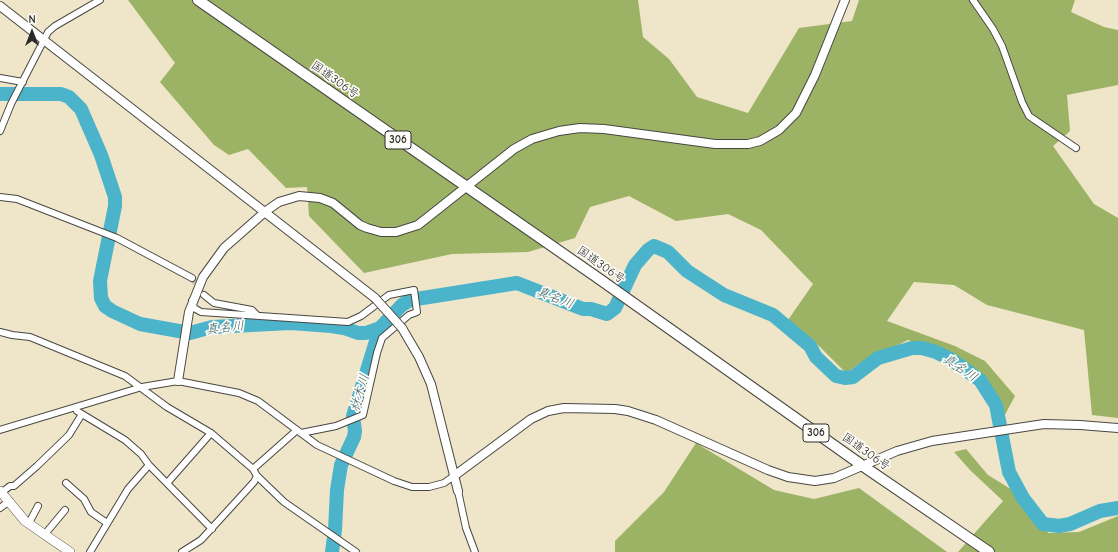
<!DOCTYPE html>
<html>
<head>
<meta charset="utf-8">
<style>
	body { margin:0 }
	#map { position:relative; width:1118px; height:552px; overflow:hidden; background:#efe5c9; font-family:"Comic Neue",sans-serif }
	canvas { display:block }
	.north { position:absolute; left:12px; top:12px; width:40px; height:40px; -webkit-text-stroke:3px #fdfcf7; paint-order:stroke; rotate:0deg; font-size:11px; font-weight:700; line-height:16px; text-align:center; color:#2b2b2b }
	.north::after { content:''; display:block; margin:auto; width:14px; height:18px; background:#2b2b2b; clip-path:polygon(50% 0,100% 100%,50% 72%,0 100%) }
</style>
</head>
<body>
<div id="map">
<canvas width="1118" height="552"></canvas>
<div class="north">N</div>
</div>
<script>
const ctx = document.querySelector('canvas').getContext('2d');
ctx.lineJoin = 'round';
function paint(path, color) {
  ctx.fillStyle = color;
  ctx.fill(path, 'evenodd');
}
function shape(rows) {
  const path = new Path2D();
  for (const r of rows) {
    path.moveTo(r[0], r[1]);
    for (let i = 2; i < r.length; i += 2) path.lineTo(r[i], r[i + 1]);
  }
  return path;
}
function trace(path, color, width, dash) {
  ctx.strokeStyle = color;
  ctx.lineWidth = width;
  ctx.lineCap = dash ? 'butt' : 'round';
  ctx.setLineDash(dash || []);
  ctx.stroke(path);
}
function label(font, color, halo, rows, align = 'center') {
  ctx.font = font + ' "Comic Neue","Klee One",sans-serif';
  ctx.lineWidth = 3.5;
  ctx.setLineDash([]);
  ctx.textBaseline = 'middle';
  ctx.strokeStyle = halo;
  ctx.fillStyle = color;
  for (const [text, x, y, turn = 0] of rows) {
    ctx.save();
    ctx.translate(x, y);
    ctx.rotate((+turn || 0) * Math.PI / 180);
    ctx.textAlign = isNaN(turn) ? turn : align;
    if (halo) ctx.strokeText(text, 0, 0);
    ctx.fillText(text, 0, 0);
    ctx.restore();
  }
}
paint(shape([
	[128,0,638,0,643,37,669,59,697,97,748,113,799,28,852,21,859,0,1075,0,1071,12,1104,27,1118,30,1118,85,1067,95,1070,131,1053,146,1094,204,1118,218,1118,418,1092,415,1084,330,987,305,954,285,914,282,887,321,955,346,985,361,1015,396,1001,422,997,404,983,378,960,360,932,348,908,340,859,364,846,373,819,346,788,320,813,284,761,230,728,214,676,221,629,196,590,207,575,238,528,252,452,254,364,273,309,216,307,187,286,188,248,149,229,155,214,145,160,82,175,63],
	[696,443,774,490,814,499,859,488,947,552,615,552,615,541,664,492],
	[966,449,988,475,1014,491,1033,521,1049,533,1079,532,1118,516,1118,552,958,552,1003,501,970,470,954,452]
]), '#9cb365');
trace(shape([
	[0,94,61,94,69,97,81,109,101,155,115,197,115,206,100,281,101,298,105,306,112,311,140,324,190,333,212,327,291,323,331,326,344,328,358,333,366,333,380,328,402,305,410,300,517,283,583,309,591,309,607,314,615,308,635,265,648,250,654,246,668,252,687,271,724,295,773,315,810,346,816,357,836,376,845,378,853,377,878,358,912,348,922,348,936,352,952,360,980,380,996,405,1009,472,1023,498,1043,524,1059,526,1070,524,1100,511,1118,508],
	[332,552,335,530,337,490,341,465,354,437,355,431,353,416,380,328]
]), '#4bb4ca', 14);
trace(shape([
	[192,278,204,295]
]), '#c8c0a9', 6, [6, 3]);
const minor = shape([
	[973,0,993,29,1002,46,1022,102,1029,116,1076,148],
	[0,78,23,82],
	[0,131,11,104,48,32,55,26,100,0],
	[0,197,17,199,117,238,192,278],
	[204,295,214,303,252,310,258,316],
	[192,301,194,308,201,312,348,322,361,316,389,295,414,290,417,312,409,315,382,338,377,353,363,415,336,426,301,433],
	[0,332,12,335,30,337,125,376,167,407,211,433,253,469],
	[76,408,77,411,125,440,141,454,149,465],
	[0,430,142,387,178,381,239,393,258,401,317,445,394,481,412,487,429,487,444,483,454,476],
	[297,430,253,469,257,476,284,502,356,552],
	[168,482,211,433],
	[66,483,84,499,91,512,107,523],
	[458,491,466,528,475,552],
	[1,493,10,486,14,486,37,466,69,435,82,414],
	[0,508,8,502],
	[29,523,38,506],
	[45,534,65,510],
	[90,552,128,489,149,465,212,529],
	[182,552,201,540,254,482,257,476]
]);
const tertiary = shape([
	[0,6,375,298],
	[402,328,419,357,431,384,458,491],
	[178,381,189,312,203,277,224,248,266,211,279,202,299,196,320,198,333,203,360,225,367,228,381,232,396,232,418,225,514,149,532,139,559,131,580,128,604,129,715,144,748,144,760,141,779,130,796,113,815,75,845,0],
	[454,476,531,419,548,411,564,408,615,409,628,411,656,420,768,470,788,477,815,481,834,478,897,451,932,441,1044,424,1080,425,1118,428]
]);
const secondary = shape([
	[0,491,25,521,70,552]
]);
const trunk = shape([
	[198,0,598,278,863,466,989,552]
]);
trace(minor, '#484743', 8);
trace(tertiary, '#484743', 10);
trace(secondary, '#484743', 10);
trace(trunk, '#484743', 12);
trace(minor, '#fff', 6);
trace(tertiary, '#fff', 8);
trace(secondary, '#fff', 9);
trace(trunk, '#fff', 10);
const tertiaryBridge = shape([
	[375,298,402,328]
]);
trace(tertiaryBridge, '#484743', 10, []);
trace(tertiaryBridge, '#fff', 8);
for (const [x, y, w] of [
	[398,140,26],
	[816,433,26]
]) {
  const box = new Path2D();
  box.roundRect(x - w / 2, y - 9, w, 18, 3);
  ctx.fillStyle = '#fdfcf7';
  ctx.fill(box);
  trace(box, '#2b2b2b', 1);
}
label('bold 11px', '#2b2b2b', null, [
	["306",398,140],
	["306",816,433]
]);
label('12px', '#2b2b2b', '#fdfcf7', [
	["国道306号",335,80,35],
	["国道306号",601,265,35],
	["国道306号",866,452,35]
]);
label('italic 13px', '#38626b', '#fdfcf7', [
	["真名川",555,298,21],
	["真名川",225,328,-6],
	["真名川",960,368,34],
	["材木川",360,393,-74]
]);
</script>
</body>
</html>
